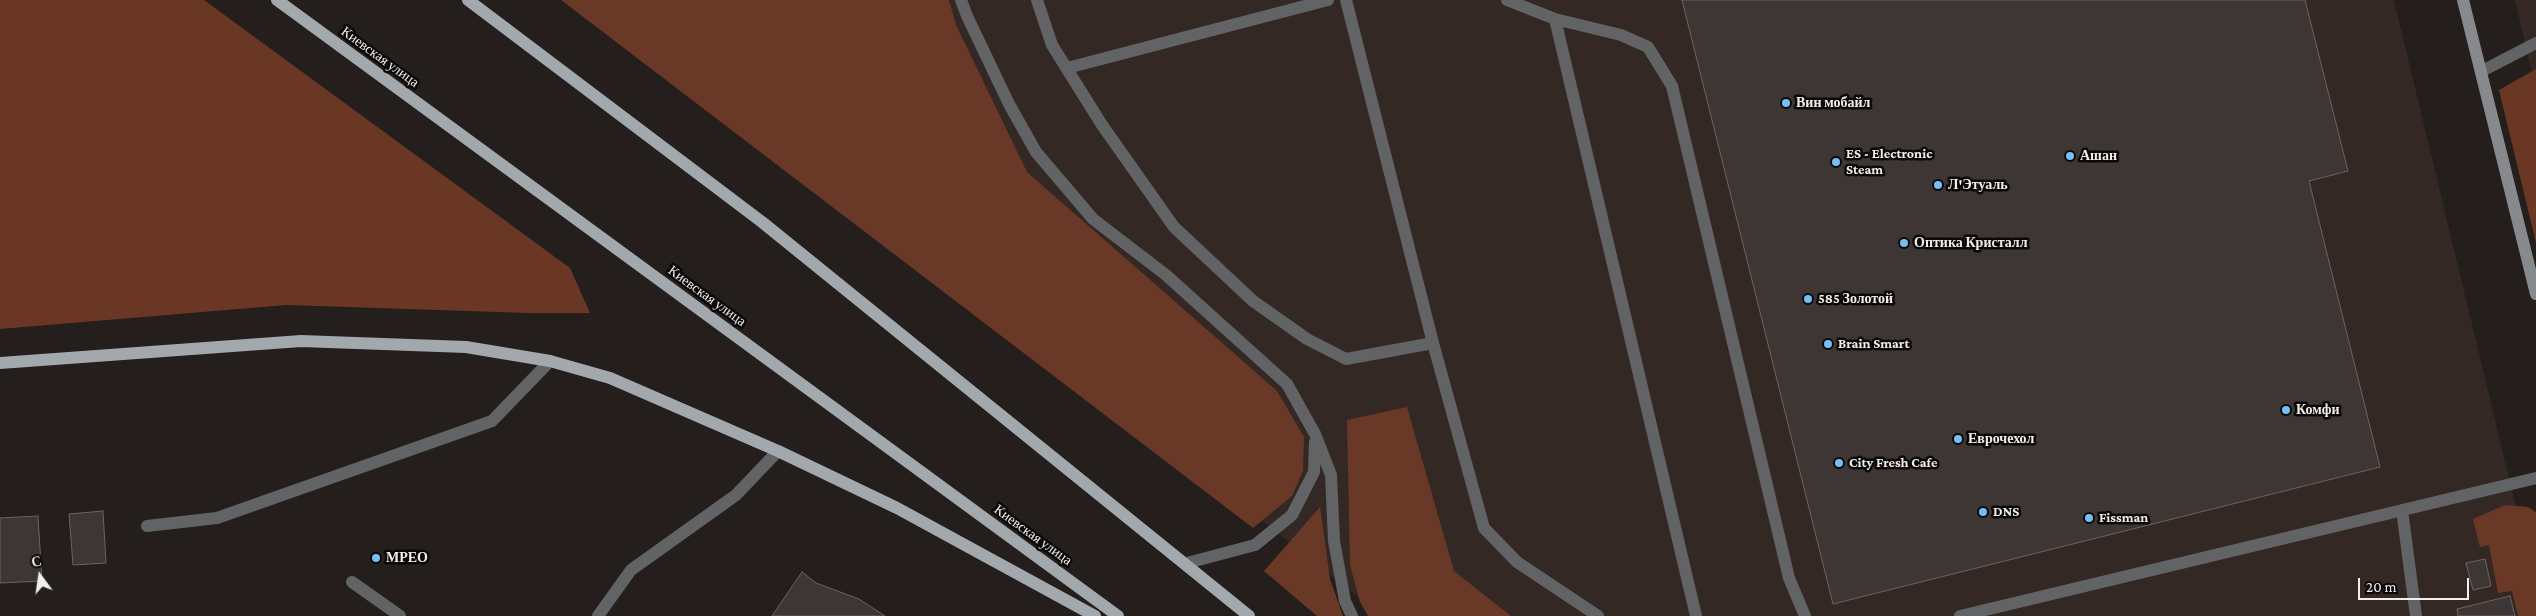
<!DOCTYPE html>
<html>
<head>
<meta charset="utf-8">
<style>
	body { margin:0 }
	#map { position:relative; width:2536px; height:616px; overflow:hidden; background:#241e1c; font-family:"Crimson Pro",serif }
	canvas { display:block }
	.north { position:absolute; left:15px; top:551px; width:50px; height:50px; -webkit-text-stroke:4px #0b0908; paint-order:stroke; rotate:346deg; font-size:14px; font-weight:700; line-height:20px; text-align:center; color:#f2eeec }
	.north::after { content:''; display:block; margin:auto; width:18px; height:22px; background:#f2eeec; clip-path:polygon(50% 0,100% 100%,50% 72%,0 100%) }
	.scale { position:absolute; left:2358px; top:578px; width:111px; height:22px; box-sizing:border-box; border:2px solid #f2eeec; border-top:0; padding-left:6px; font-size:15px; line-height:18px; white-space:nowrap; color:#f2eeec; -webkit-text-stroke:4px #0b0908; paint-order:stroke }
</style>
</head>
<body>
<div id="map">
<canvas width="2536" height="616"></canvas>
<div class="north">С</div>
<div class="scale">20 m</div>
</div>
<script>
const ctx = document.querySelector('canvas').getContext('2d');
ctx.lineJoin = 'round';
function paint(path, color) {
  ctx.fillStyle = color;
  ctx.fill(path, 'evenodd');
}
function shape(rows) {
  const path = new Path2D();
  for (const r of rows) {
    path.moveTo(r[0], r[1]);
    for (let i = 2; i < r.length; i += 2) path.lineTo(r[i], r[i + 1]);
  }
  return path;
}
function trace(path, color, width, dash) {
  ctx.strokeStyle = color;
  ctx.lineWidth = width;
  ctx.lineCap = dash ? 'butt' : 'round';
  ctx.setLineDash(dash || []);
  ctx.stroke(path);
}
function label(font, color, halo, rows, align = 'center') {
  ctx.font = font + ' "Crimson Pro",serif';
  ctx.lineWidth = 5;
  ctx.setLineDash([]);
  ctx.textBaseline = 'middle';
  ctx.strokeStyle = halo;
  ctx.fillStyle = color;
  for (const [text, x, y, turn = 0] of rows) {
    ctx.save();
    ctx.translate(x, y);
    ctx.rotate((+turn || 0) * Math.PI / 180);
    ctx.textAlign = isNaN(turn) ? turn : align;
    if (halo) ctx.strokeText(text, 0, 0);
    ctx.fillText(text, 0, 0);
    ctx.restore();
  }
}
paint(shape([
	[909,0,2394,0,2536,590,2536,616,1382,616,1002,313],
	[2515,0,2536,0,2536,81,2534,83]
]), '#342824');
paint(shape([
	[561,0,949,0,956,25,1027,172,1277,391,1304,437,1303,471,1292,496,1253,528],
	[1407,407,1454,571,1511,616,1368,616,1360,602,1350,565,1347,420],
	[2505,505,2528,507,2536,512,2536,616,2518,616,2512,591,2498,593,2489,545,2480,547,2473,519],
	[1320,507,1330,579,1343,616,1317,616,1264,571]
]), '#6a3827');
paint(shape([
	[0,0,204,0,570,268,590,313,528,313,286,305,0,329],
	[2536,69,2536,243,2499,90]
]), '#6a3725');
const building = shape([
	[1682,0,2305,0,2348,171,2309,181,2380,467,1833,604,1682,0],
	[103,511,106,563,73,565,69,514,103,511],
	[38,516,42,581,0,583,0,518,38,516],
	[2485,559,2491,586,2473,590,2466,563,2485,559],
	[802,572,816,583,859,599,885,616,772,616,802,572],
	[2510,596,2515,616,2458,616,2457,609,2510,596]
]);
paint(building, '#3d3634');
trace(building, '#6b6461', 1);
trace(shape([
	[961,0,967,16,1009,104,1036,152,1093,219,1166,275,1287,384,1315,434,1331,475,1334,541,1345,601,1352,616],
	[1037,0,1052,45,1102,125,1174,227,1253,301,1307,339,1346,359,1433,343],
	[1346,0,1433,343,1484,528,1517,562,1598,616],
	[1507,0,1555,19,1621,35,1648,47,1672,86,1789,578,1805,616],
	[1555,19,1696,616],
	[1067,68,1328,0],
	[2482,71,2536,43],
	[2402,510,2416,616],
	[147,526,217,518,492,421,550,361],
	[1187,563,1255,545,1292,515,1314,472,1315,442],
	[352,582,400,616],
	[598,616,631,570,736,495,778,451],
	[1960,616,2536,478]
]), '#616365', 12);
trace(shape([
	[2463,0,2536,294]
]), '#868a8d', 12);
trace(shape([
	[277,0,1118,616],
	[468,0,762,222,1249,616],
	[0,363,301,341,466,347,550,361,610,378,778,451,897,508,1095,616]
]), '#a2a8ac', 12);
for (const [x, y, r, color] of [
	[1786,103,5,"#74c0f6"],
	[2070,156,5,"#74c0f6"],
	[1836,162,5,"#74c0f6"],
	[1938,185,5,"#74c0f6"],
	[1904,243,5,"#74c0f6"],
	[1808,299,5,"#74c0f6"],
	[1828,344,5,"#74c0f6"],
	[2286,410,5,"#74c0f6"],
	[1958,439,5,"#74c0f6"],
	[1839,463,5,"#74c0f6"],
	[1983,512,5,"#74c0f6"],
	[2089,518,5,"#74c0f6"],
	[376,558,5,"#74c0f6"]
]) {
  const dot = new Path2D();
  dot.arc(x, y, r, 0, 2 * Math.PI);
  ctx.fillStyle = color;
  ctx.fill(dot);
  trace(dot, '#0b0908', 2);
}
label('14px', '#f2eeec', '#0b0908', [
	["Киевская улица",380,57,36],
	["Киевская улица",707,296,36],
	["Киевская улица",1033,535,36]
]);
label('bold 14px', '#f2eeec', '#0b0908', [
	["Вин мобайл",1796,103],
	["ES - Electronic",1846,154],
	["Steam",1846,170],
	["Ашан",2080,156],
	["Л'Этуаль",1948,185],
	["Оптика Кристалл",1914,243],
	["585 Золотой",1818,299],
	["Brain Smart",1838,344],
	["Комфи",2296,410],
	["Еврочехол",1968,439],
	["City Fresh Cafe",1849,463],
	["DNS",1993,512],
	["Fissman",2099,518],
	["МРЕО",386,558]
], 'left');
</script>
</body>
</html>
